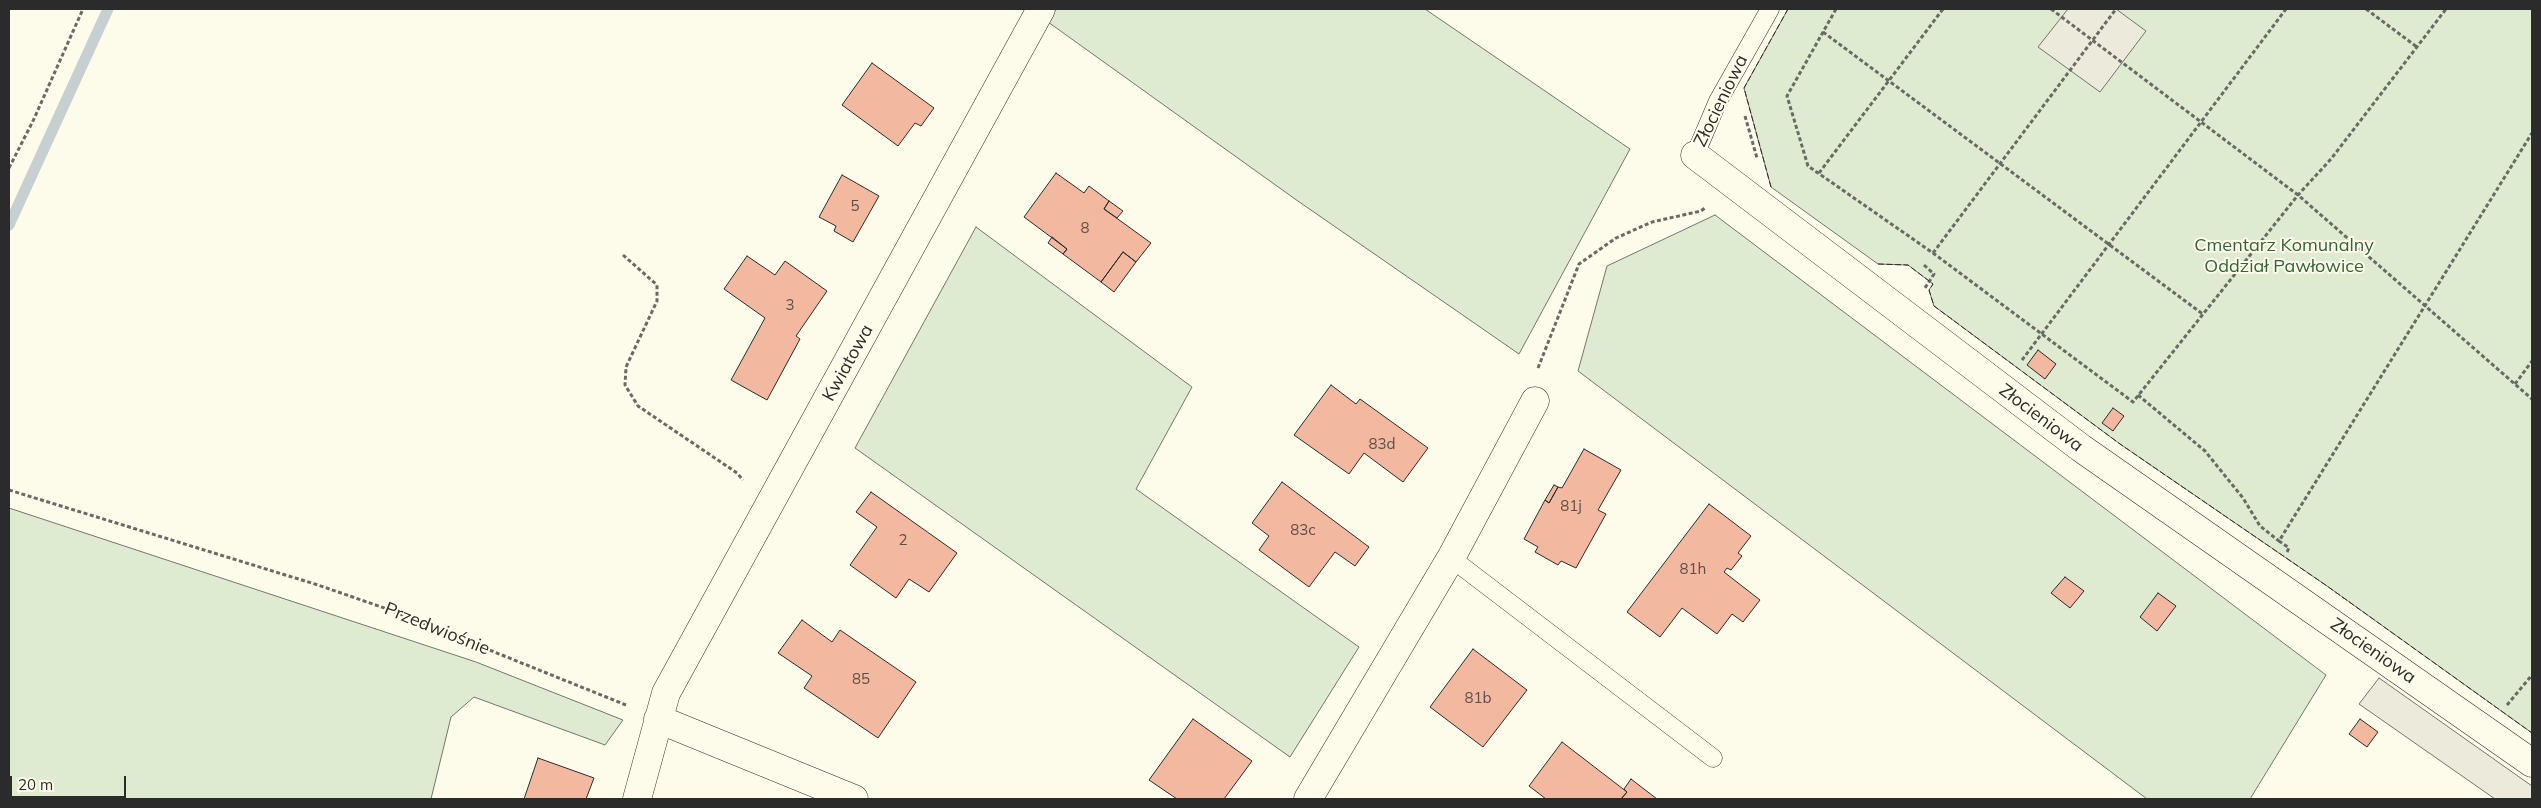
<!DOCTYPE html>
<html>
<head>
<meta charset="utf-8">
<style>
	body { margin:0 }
	#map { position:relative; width:2541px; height:808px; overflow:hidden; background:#fdfbea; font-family:Mulish,sans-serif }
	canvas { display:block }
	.frame { position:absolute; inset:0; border:10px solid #2b2b2b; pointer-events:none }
	.scale { position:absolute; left:10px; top:776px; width:116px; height:22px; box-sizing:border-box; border:2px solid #2b2b2b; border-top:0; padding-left:6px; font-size:15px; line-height:18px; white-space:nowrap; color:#2b2b2b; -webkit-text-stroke:4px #fdfbea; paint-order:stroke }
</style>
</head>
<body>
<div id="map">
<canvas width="2541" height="808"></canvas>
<div class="frame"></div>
<div class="scale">20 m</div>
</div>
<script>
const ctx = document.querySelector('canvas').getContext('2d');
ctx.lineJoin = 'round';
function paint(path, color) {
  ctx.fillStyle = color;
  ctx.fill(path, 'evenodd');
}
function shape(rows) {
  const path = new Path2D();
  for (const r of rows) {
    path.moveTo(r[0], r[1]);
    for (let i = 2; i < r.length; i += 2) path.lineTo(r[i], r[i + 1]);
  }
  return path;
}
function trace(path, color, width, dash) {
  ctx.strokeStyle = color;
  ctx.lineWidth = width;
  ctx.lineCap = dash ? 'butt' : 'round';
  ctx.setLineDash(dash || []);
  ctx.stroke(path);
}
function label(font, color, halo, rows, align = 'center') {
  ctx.font = font + ' Mulish,sans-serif';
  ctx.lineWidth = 4;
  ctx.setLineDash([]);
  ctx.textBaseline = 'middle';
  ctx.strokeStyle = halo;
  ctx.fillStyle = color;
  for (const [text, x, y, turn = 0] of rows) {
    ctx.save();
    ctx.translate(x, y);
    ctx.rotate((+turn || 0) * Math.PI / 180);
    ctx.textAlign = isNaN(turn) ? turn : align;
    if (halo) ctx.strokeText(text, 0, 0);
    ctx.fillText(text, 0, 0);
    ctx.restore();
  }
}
const green = shape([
	[1056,9,1425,9,1630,149,1519,354,1295,199,1048,22,1056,9],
	[1788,9,2532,9,2532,733,2327,586,2120,444,1934,306,1929,290,1933,284,1908,265,1878,264,1771,187,1744,88,1788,9],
	[1715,215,2326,675,2250,799,2147,799,1578,371,1607,266,1715,215],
	[976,227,1192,387,1136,489,1359,647,1290,757,855,448,976,227],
	[9,508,476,662,623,720,605,745,474,697,451,717,431,799,9,799,9,508]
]);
paint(green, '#deebd1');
trace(green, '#74746e', 1);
const parking = shape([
	[2068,9,2116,9,2146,31,2100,92,2038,47,2068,9],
	[2379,678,2532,786,2532,799,2495,799,2359,704,2379,678]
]);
paint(parking, '#eceadb');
trace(parking, '#74746e', 1);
trace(shape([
	[9,225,108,9]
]), '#c7d0d0', 11);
const building = shape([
	[872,63,934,108,921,126,915,123,898,146,842,105,872,63],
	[1056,173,1084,193,1089,186,1109,201,1104,209,1151,243,1136,262,1123,252,1101,282,1063,254,1067,249,1024,217,1056,173],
	[842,175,879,196,853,242,834,231,836,226,819,217,842,175],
	[1109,201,1123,211,1117,218,1104,209,1109,201],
	[1052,237,1067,249,1063,254,1048,243,1052,237],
	[1123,252,1136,262,1114,292,1101,282,1123,252],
	[747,256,775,275,785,261,827,291,796,336,800,339,767,400,731,380,765,318,724,289,747,256],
	[2038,350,2056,364,2045,379,2027,365,2038,350],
	[1331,385,1356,404,1360,399,1428,448,1403,482,1364,453,1349,474,1294,435,1331,385],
	[2113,408,2124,416,2113,431,2102,423,2113,408],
	[1584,449,1621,470,1598,510,1606,514,1576,568,1561,561,1558,565,1535,552,1538,547,1524,539,1545,500,1549,503,1558,487,1562,488,1584,449],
	[1282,482,1369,547,1355,566,1335,552,1309,587,1259,550,1269,536,1252,523,1282,482],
	[1554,485,1558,487,1549,503,1545,500,1554,485],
	[871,492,957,553,929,592,909,579,896,598,850,565,877,527,856,512,871,492],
	[1709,504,1751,536,1738,553,1742,556,1731,570,1727,568,1724,572,1760,600,1743,622,1732,614,1717,634,1682,608,1660,637,1627,612,1709,504],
	[2065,577,2084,591,2070,608,2051,593,2065,577],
	[2158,593,2176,606,2157,631,2140,617,2158,593],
	[802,620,832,642,840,630,916,682,878,738,804,688,812,676,778,653,802,620],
	[1473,649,1527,690,1483,747,1430,707,1473,649],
	[1193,719,1252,761,1224,799,1177,799,1149,780,1193,719],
	[2360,719,2378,732,2367,747,2349,734,2360,719],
	[1562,742,1627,792,1621,799,1546,799,1529,786,1562,742],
	[538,758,594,778,586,799,524,799,538,758],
	[1631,779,1657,799,1621,799,1627,792,1624,789,1631,779]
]);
paint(building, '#f2b8a0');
trace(building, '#2b2b2b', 1);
const lane = shape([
	[1695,155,1718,101,1770,9],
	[1451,558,1713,758]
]);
const street = shape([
	[1695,155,2081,448,2532,763],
	[658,719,854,799],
	[637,799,666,693,1041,9],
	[1308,799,1451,558,1535,401]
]);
trace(lane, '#2b2b2b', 19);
trace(street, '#2b2b2b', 29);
trace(shape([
	[1836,9,1787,96,1808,166,1933,253,2133,402,2298,195,2331,159,2446,9],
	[2051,9,2298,195,2532,399],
	[2366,9,2417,47],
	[1823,32,2204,315],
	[1745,116,1757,158],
	[9,168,33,121,83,9],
	[1819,173,1943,9],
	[1933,253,2116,9],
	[623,255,657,285,657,301,626,367,625,385,638,406,737,473,743,480],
	[1924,265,1934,274,1925,288],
	[2022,360,2286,9],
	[1538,368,1579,264,1616,238,1652,222,1701,211,1706,207],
	[2515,384,2532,361],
	[2138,395,2205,451,2243,498,2260,526,2279,541],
	[9,490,318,585,390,610,626,705],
	[2287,552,2289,548,2279,541,2532,133],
	[2507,705,2532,675]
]), '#6a6964', 3, [4, 2.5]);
trace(lane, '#fdfbea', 18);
trace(street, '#fdfbea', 28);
trace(shape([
	[1771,187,1744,88,1788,9],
	[1878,264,1908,265,1933,284,1929,290,1934,306,2120,444,2327,586,2532,733]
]), '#2b2b2b', 1, [6, 2.5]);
label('15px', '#5d4e48', null, [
	["5",855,206],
	["8",1085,228],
	["3",790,305],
	["83d",1382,444],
	["81j",1571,506],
	["83c",1303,530],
	["2",903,540],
	["81h",1693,569],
	["85",861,679],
	["81b",1478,698]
]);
label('18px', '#2b2b2b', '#fdfbea', [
	["Złocieniowa",1721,101,-64],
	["Kwiatowa",848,363,-61],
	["Złocieniowa",2041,418,37],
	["Przedwiośnie",437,629,22],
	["Złocieniowa",2373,651,35]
]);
label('18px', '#34623c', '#fdfbea', [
	["Cmentarz Komunalny",2284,246],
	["Oddział Pawłowice",2284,267]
]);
</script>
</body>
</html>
